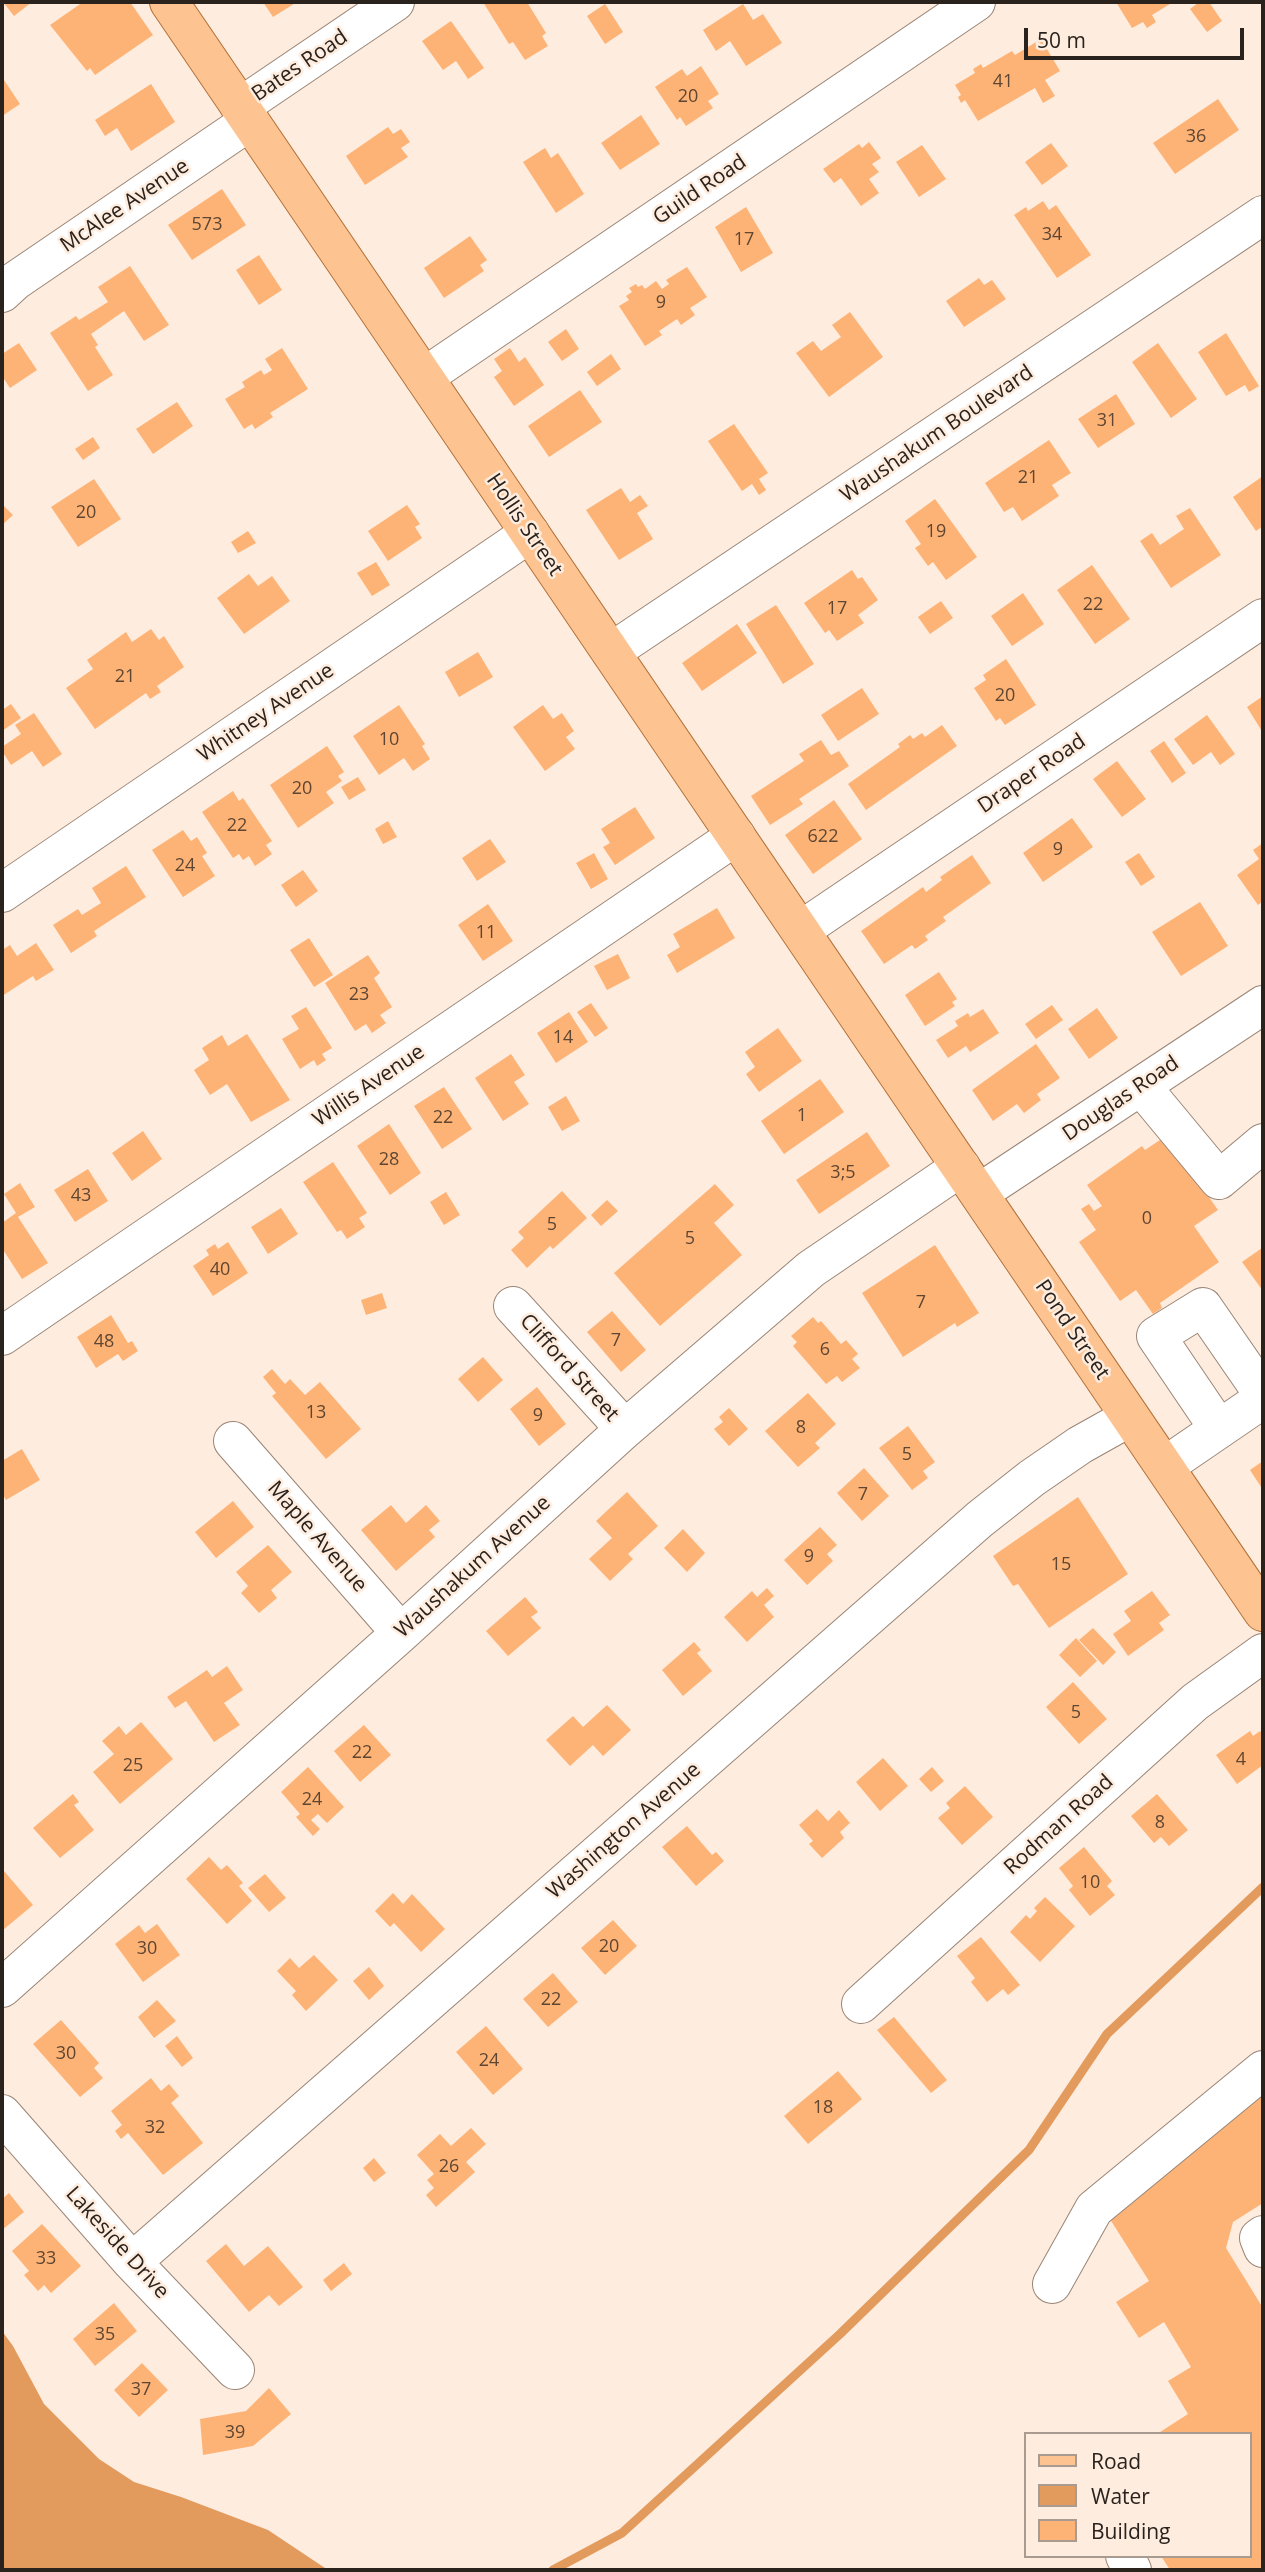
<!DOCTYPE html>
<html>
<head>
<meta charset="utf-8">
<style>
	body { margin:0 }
	#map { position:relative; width:1265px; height:2572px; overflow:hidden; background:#feecde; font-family:"Open Sans",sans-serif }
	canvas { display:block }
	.frame { position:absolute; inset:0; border:4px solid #2a221c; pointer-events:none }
	.legend { position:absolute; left:1024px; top:2432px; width:228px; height:126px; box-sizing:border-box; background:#feecde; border:2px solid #a99b90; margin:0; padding:9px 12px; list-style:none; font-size:21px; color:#2a221c }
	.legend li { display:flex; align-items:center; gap:14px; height:35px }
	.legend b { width:35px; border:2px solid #a99b90 }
	.scale { position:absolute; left:1024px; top:28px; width:220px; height:32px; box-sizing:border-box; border:4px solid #2a221c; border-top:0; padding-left:9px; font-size:21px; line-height:24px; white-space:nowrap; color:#2a221c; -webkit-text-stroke:5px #feecde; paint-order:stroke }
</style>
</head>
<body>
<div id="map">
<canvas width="1265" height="2572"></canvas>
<div class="frame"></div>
<ul class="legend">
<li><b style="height:9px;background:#fdc491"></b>Road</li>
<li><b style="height:19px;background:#e39a5d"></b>Water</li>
<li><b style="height:19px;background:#feb376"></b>Building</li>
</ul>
<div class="scale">50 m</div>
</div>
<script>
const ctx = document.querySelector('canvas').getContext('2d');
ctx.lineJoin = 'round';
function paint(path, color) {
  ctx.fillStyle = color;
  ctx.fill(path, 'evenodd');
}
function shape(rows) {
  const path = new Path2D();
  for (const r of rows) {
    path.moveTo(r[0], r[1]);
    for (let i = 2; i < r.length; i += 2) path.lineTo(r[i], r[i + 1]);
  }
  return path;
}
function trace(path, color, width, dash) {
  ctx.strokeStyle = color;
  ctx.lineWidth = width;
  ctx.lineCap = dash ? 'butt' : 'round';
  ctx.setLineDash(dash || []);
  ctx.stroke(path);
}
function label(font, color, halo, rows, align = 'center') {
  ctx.font = font + ' "Open Sans",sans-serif';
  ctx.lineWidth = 5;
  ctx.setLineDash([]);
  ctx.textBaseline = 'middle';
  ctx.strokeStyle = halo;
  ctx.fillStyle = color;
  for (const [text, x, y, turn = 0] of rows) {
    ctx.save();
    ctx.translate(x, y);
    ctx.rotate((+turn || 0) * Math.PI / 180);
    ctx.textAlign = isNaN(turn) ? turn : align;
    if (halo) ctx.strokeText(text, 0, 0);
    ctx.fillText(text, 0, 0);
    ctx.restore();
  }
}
paint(shape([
	[2,2331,13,2346,44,2404,99,2459,134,2482,181,2497,268,2530,328,2570,2,2570]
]), '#e39a5d');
trace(shape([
	[553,2570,622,2533,840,2334,1029,2150,1107,2034,1263,1887]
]), '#e39a5d', 9);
paint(shape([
	[3,2,32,2,14,16],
	[83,2,130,2,153,35,95,75,90,68,87,71,50,25],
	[263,2,297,2,273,17],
	[483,2,527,2,546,33,542,36,548,46,525,60,513,42,509,44],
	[1116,2,1169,2,1170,4,1152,15,1156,22,1147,28,1143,22,1132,28],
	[1199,2,1209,2,1222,21,1207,32,1190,9],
	[605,4,623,32,605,44,587,16],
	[743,4,753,20,763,14,782,43,746,66,730,41,716,51,703,30],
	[451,21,484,68,468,79,456,61,443,70,422,41],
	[1041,39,1060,71,1045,80,1055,96,1043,103,1035,88,978,121,965,100,961,103,958,97,961,95,955,85,975,73,973,69,981,64,983,68,1012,51,1015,55],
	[701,66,719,94,708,101,713,108,686,126,680,117,677,120,655,87,682,69,687,76],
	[2,77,20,104,2,116],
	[151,84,175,122,131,151,117,128,105,136,95,120],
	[1218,99,1239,130,1175,174,1153,143],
	[641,115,660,144,620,170,601,143],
	[388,127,393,134,401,129,410,142,401,148,408,157,365,185,346,156],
	[869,142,881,158,872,164,879,172,869,179,879,193,861,206,841,178,834,183,823,169,859,144,862,148],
	[1051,143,1068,166,1042,185,1025,162],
	[922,145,946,179,919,197,896,162],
	[545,148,551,158,558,153,584,194,556,213,523,162],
	[222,189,246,225,192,260,168,225],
	[1043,201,1049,210,1056,205,1091,255,1057,278,1014,215,1026,207,1028,211],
	[746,207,773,253,741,272,715,227],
	[470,236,487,260,480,265,484,271,444,298,424,268],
	[259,255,282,290,259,305,236,270],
	[130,266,169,325,144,341,124,311,91,334,98,345,95,347,113,375,88,391,50,333,76,316,79,320,108,302,98,287],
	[687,267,707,297,690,308,695,315,681,325,677,319,659,331,662,335,645,346,619,306,629,300,626,296,632,292,629,288,636,284,638,287,642,285,645,289,656,281,662,289,669,284,666,280],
	[979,278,984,285,992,280,1006,299,964,327,946,301],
	[850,312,883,357,829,397,796,353,813,341,821,351,841,337,832,325],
	[566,329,579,349,562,361,548,342],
	[1226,333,1259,386,1249,392,1245,385,1226,396,1198,352],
	[19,343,37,370,10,388,2,376,2,354],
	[1158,343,1197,399,1171,418,1132,362],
	[282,348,308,389,270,413,273,417,255,429,252,424,244,429,225,399,245,387,242,382,261,370,264,375,272,370,265,359],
	[510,348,519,362,525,357,544,385,514,406,494,377,502,371,494,359],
	[611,354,621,369,597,386,587,372],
	[580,390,602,422,549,457,528,426],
	[1116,394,1135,424,1098,448,1078,419],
	[177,402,193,426,153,454,136,429],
	[734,424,768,473,759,479,766,490,759,495,752,484,742,491,708,441],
	[93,437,100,448,83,460,75,449],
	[1049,440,1071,473,1052,485,1059,496,1022,521,1013,507,1004,512,985,483],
	[1263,476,1263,526,1256,531,1233,497],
	[94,479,121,519,78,547,51,507],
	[621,488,630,502,640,495,648,506,637,513,653,539,619,560,586,510],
	[935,499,977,557,946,580,933,562,928,566,915,548,921,544,905,521],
	[2,504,13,515,2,525],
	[407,505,420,524,415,527,422,538,388,561,368,531],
	[1190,508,1221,555,1171,588,1140,541,1152,533,1160,545,1184,529,1176,516],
	[248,531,256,543,238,553,231,542],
	[376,562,390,585,372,596,357,573],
	[1092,565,1130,619,1095,644,1057,590],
	[852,570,858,579,862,577,878,600,858,615,864,623,837,641,829,630,825,633,804,603],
	[249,574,258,586,272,576,290,601,244,634,217,598],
	[1023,593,1044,624,1012,646,991,616],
	[941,601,953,618,930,634,918,617],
	[776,605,814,664,783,684,746,624],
	[737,624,757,653,702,691,682,663],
	[151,629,159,640,164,636,184,667,157,686,161,692,150,699,146,693,95,729,66,688,93,669,87,660,126,632,132,642],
	[478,652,493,677,459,697,445,672],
	[1006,659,1036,705,1005,725,1000,718,996,721,974,688,986,680,983,675],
	[862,688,879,714,838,741,821,715],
	[1263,696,1263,733,1247,707],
	[11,704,21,718,2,731,2,710],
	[399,705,425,744,422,746,430,759,413,771,404,758,379,775,353,736],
	[543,705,553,719,562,713,574,731,566,737,575,749,545,771,513,727],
	[34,713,62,754,43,767,32,751,11,765,2,751,2,747,21,734,15,725],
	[1207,715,1235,754,1220,765,1211,752,1193,765,1174,739],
	[942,725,957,746,866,810,848,784,900,747,898,744,910,735,913,739,922,733,925,737],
	[821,740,831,755,839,751,849,766,799,799,803,804,770,825,751,796,804,761,799,754],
	[1164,741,1186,773,1172,783,1150,751],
	[327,746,344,772,338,776,342,781,326,792,334,803,298,828,270,785],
	[1117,761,1146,799,1122,817,1093,779],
	[358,777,366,790,349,800,341,787],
	[233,791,239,801,243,798,272,841,266,845,272,854,255,866,249,856,243,860,239,854,233,858,202,812],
	[834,800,862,839,813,874,785,835],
	[635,807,655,838,615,865,603,847,610,843,601,829],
	[1072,818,1093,847,1043,882,1023,853],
	[388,821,397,837,383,844,375,829],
	[183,830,191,841,197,837,207,853,202,856,215,876,183,897,152,850],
	[490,839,506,862,477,881,462,858],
	[1263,843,1263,901,1258,905,1237,875,1259,859,1253,850],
	[594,853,608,879,591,889,576,863],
	[1139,853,1155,877,1141,886,1125,862],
	[972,855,991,883,943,917,946,921,925,936,928,940,915,949,912,945,884,964,861,931,923,887,926,892,942,880,940,877],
	[126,866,146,897,94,931,97,936,71,953,53,925,78,909,82,915,101,903,92,888],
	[303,870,318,891,296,907,281,885],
	[1200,902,1228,946,1181,976,1152,932],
	[488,904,513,941,483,961,458,925],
	[717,908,735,938,677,973,667,955,680,947,673,934],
	[309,938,333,975,314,987,290,950],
	[36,943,54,970,36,981,33,976,2,996,2,950,10,945,17,956],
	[618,954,630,978,607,990,594,966],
	[368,955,380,973,374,978,392,1007,380,1015,386,1023,372,1033,366,1024,355,1031,325,983],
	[939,972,957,999,952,1002,955,1006,925,1026,905,995],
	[591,1003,608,1028,595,1037,577,1012],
	[1052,1005,1063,1020,1036,1039,1025,1024],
	[306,1007,332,1048,322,1054,326,1060,317,1066,314,1060,300,1069,282,1039,299,1029,291,1016],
	[1097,1008,1118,1038,1089,1059,1068,1029],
	[983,1009,999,1033,970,1052,966,1046,948,1058,936,1040,958,1026,955,1021,968,1013,970,1017],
	[569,1012,588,1042,556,1063,537,1033],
	[778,1028,802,1061,759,1092,746,1074,755,1067,745,1052],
	[247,1034,290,1100,251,1122,227,1084,210,1095,194,1070,209,1060,202,1048,222,1035,228,1046],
	[1036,1044,1060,1078,1037,1094,1041,1100,1024,1113,1017,1104,993,1121,972,1090],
	[511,1054,525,1075,514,1082,529,1104,503,1121,475,1078],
	[820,1079,844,1112,784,1154,761,1121],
	[444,1087,472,1129,442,1149,414,1106],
	[566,1096,580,1121,562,1131,548,1107],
	[389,1124,421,1173,390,1195,357,1146],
	[143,1131,162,1159,132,1181,112,1153],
	[867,1132,890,1166,819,1214,796,1180],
	[1166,1136,1218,1210,1194,1226,1219,1262,1160,1303,1162,1308,1153,1314,1136,1290,1120,1301,1079,1242,1096,1230,1081,1209,1089,1204,1094,1211,1102,1206,1087,1185,1142,1146,1145,1150],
	[333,1162,367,1213,359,1218,365,1227,347,1239,341,1230,337,1232,303,1182],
	[88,1169,108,1201,75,1222,54,1190],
	[20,1183,35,1207,18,1217,48,1263,22,1279,2,1248,2,1223,16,1213,4,1194],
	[715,1184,734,1205,714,1223,742,1255,660,1326,614,1273],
	[562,1191,587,1218,553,1249,550,1246,527,1268,511,1250,524,1238,518,1232],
	[446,1192,460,1215,444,1225,430,1202],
	[607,1200,618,1211,601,1226,591,1215],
	[281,1208,298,1234,268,1254,251,1227],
	[228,1242,248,1273,213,1296,193,1266,209,1255,206,1250,215,1244,218,1249],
	[935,1245,979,1313,957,1327,955,1323,903,1357,862,1293],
	[1262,1248,1263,1249,1263,1291,1242,1262],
	[382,1293,387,1308,366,1315,361,1300],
	[612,1311,646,1350,621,1372,587,1332],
	[111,1315,128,1343,132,1341,138,1351,123,1361,118,1354,96,1368,77,1337],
	[813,1317,818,1323,821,1321,841,1344,846,1340,858,1354,852,1359,860,1368,842,1382,837,1376,826,1384,793,1346,797,1342,791,1336],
	[483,1357,503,1380,478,1402,458,1379],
	[272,1369,285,1384,290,1379,305,1395,320,1382,361,1429,326,1459,272,1396,276,1393,263,1377],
	[537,1387,566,1424,539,1446,510,1409],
	[808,1393,836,1424,815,1443,820,1448,798,1467,765,1431],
	[729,1408,748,1429,729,1446,714,1429,723,1422,719,1417],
	[908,1426,935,1462,923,1471,928,1478,912,1490,879,1448],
	[22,1449,40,1480,6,1500,2,1493,2,1461],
	[1263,1461,1263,1490,1250,1470],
	[864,1468,889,1496,862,1521,837,1493],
	[627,1492,658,1526,628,1554,633,1559,610,1581,589,1559,612,1538,596,1521],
	[1078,1497,1128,1574,1049,1628,1018,1584,1013,1586,993,1556],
	[233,1501,254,1527,216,1558,195,1532],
	[391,1505,406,1523,426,1505,440,1521,429,1530,435,1537,396,1571,361,1530],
	[820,1527,837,1545,827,1554,833,1561,807,1585,784,1560],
	[683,1529,705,1553,687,1572,664,1548],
	[268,1545,292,1572,271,1590,277,1598,259,1613,241,1593,248,1586,236,1572],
	[767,1588,774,1596,764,1605,774,1617,747,1642,724,1617,752,1591,757,1597],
	[1152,1591,1170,1615,1159,1623,1164,1630,1128,1656,1113,1634,1131,1621,1124,1611],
	[525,1597,538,1612,531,1617,541,1628,508,1656,486,1631],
	[1093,1628,1116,1652,1103,1665,1079,1640],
	[1076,1638,1097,1661,1080,1677,1059,1655],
	[694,1642,701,1650,697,1653,712,1671,683,1696,662,1670],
	[227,1666,243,1690,224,1703,240,1725,214,1742,186,1701,175,1708,167,1697,207,1670,212,1677],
	[1073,1682,1107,1719,1079,1744,1046,1707],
	[607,1705,631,1730,603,1756,593,1745,570,1766,546,1740,573,1716,583,1727],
	[141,1722,173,1759,120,1804,93,1772,114,1754,102,1741,119,1726,126,1735],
	[364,1725,391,1755,360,1782,334,1751],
	[1250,1731,1253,1736,1260,1731,1263,1735,1263,1765,1237,1784,1216,1755],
	[883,1758,908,1786,880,1811,856,1782],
	[308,1767,344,1807,327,1823,318,1814,311,1820,320,1829,313,1836,296,1817,300,1814,281,1792],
	[932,1767,944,1781,931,1792,919,1779],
	[965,1786,993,1817,962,1845,938,1818,950,1808,946,1803],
	[73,1794,79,1802,74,1805,94,1830,60,1858,33,1828],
	[1157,1794,1188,1830,1169,1846,1161,1837,1154,1843,1131,1816],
	[817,1809,828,1821,839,1810,850,1823,840,1832,844,1838,822,1858,809,1844,813,1841,799,1825],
	[687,1826,712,1855,716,1852,724,1861,696,1886,662,1847],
	[1084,1847,1112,1881,1107,1886,1115,1895,1090,1916,1069,1890,1073,1886,1059,1868],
	[209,1857,221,1870,227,1865,243,1883,239,1886,252,1901,227,1924,186,1879],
	[4,1871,33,1905,3,1930,2,1873],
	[265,1874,286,1898,269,1912,248,1888],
	[393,1893,403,1904,412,1894,445,1929,421,1952,394,1923,390,1927,375,1911],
	[1045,1897,1075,1926,1040,1962,1010,1932,1026,1915,1030,1919,1037,1911,1034,1908],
	[613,1920,637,1946,605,1975,581,1948],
	[157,1924,180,1955,143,1982,115,1944,139,1925,145,1933],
	[981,1937,1020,1985,1008,1995,1003,1989,987,2002,971,1982,975,1978,957,1956],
	[314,1955,338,1980,306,2011,292,1995,296,1991,277,1971,290,1958,299,1968],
	[369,1967,384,1986,369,2000,353,1981],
	[553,1973,578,2002,548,2027,523,1999],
	[157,2000,176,2021,154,2038,138,2017],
	[894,2017,947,2080,931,2093,877,2030],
	[61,2020,99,2063,94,2068,103,2078,80,2097,33,2044],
	[486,2026,523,2069,493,2095,456,2052],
	[177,2036,193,2058,182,2067,165,2046],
	[838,2071,862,2099,808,2144,784,2116],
	[151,2078,161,2091,169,2084,179,2096,171,2103,203,2143,163,2175,128,2133,121,2139,115,2131,122,2125,111,2111],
	[1263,2093,1263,2203,1233,2222,1226,2248,1263,2308,1263,2570,1170,2570,1161,2556,1249,2556,1249,2434,1157,2434,1188,2414,1168,2381,1191,2367,1164,2322,1139,2338,1116,2302,1149,2281,1108,2216],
	[471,2128,486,2144,466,2162,475,2172,436,2207,426,2195,434,2188,427,2180,434,2174,417,2155,440,2134,451,2146],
	[374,2158,386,2173,374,2182,363,2168],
	[9,2193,24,2212,2,2230,2,2199],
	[42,2224,81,2266,51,2293,44,2285,38,2291,24,2275,29,2271,12,2251],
	[226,2244,244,2266,268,2246,303,2287,279,2306,269,2295,249,2312,206,2261],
	[344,2263,352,2274,331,2291,323,2280],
	[114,2303,137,2331,95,2366,73,2339],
	[142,2363,168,2390,139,2417,114,2390],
	[269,2388,291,2414,253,2446,203,2455,200,2419,246,2411]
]), '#feb376');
const minor = shape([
	[240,107,395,2],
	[2,293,15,281,250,121],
	[424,377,976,2],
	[611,652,1263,215],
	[2,893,530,533],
	[801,930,1263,618],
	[1141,1086,1219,1180,1263,1143],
	[979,1193,1263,1005],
	[513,1306,625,1429],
	[2,1336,736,836],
	[1219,1429,1156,1336,1203,1307,1263,1394],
	[233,1441,401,1633],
	[1165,1466,1263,1399],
	[2,1988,401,1633,625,1429,811,1269,961,1167],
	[861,2004,1195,1702,1263,1653],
	[2,2114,132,2262,235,2370],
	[1263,2235,1259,2238,1263,2248],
	[132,2262,980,1519,1032,1478,1080,1445,1130,1417],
	[1052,2284,1094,2209,1263,2070],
	[1125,2556,1132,2570]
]);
const major = shape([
	[169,2,1263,1612]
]);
trace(minor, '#998576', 40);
trace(major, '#b27139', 40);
trace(minor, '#fff', 38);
trace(major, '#fdc491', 38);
label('18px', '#5f4632', null, [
	["41",1003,82],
	["20",688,97],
	["36",1196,137],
	["573",207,225],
	["34",1052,235],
	["17",744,240],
	["9",661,303],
	["31",1107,421],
	["21",1028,478],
	["20",86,513],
	["19",936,532],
	["22",1093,605],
	["17",837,609],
	["21",125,677],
	["20",1005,696],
	["10",389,740],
	["20",302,789],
	["22",237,826],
	["622",823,837],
	["9",1058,850],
	["24",185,866],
	["11",486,933],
	["23",359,995],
	["14",563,1038],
	["1",802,1116],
	["22",443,1118],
	["28",389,1160],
	["3;5",843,1173],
	["43",81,1196],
	["0",1147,1219],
	["5",552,1225],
	["5",690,1239],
	["40",220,1270],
	["7",921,1303],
	["7",616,1341],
	["48",104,1342],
	["6",825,1350],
	["13",316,1413],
	["9",538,1416],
	["8",801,1428],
	["5",907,1455],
	["7",863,1495],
	["9",809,1557],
	["15",1061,1565],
	["5",1076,1713],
	["22",362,1753],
	["4",1241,1760],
	["25",133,1766],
	["24",312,1800],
	["8",1160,1823],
	["10",1090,1883],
	["20",609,1947],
	["30",147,1949],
	["22",551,2000],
	["30",66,2054],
	["24",489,2061],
	["18",823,2108],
	["32",155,2128],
	["26",449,2167],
	["33",46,2259],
	["35",105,2335],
	["37",141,2390],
	["39",235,2433]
]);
label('21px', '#2a221c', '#feecde', [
	["Bates Road",300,66,-34],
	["Guild Road",700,190,-34],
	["McAlee Avenue",125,206,-34],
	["Waushakum Boulevard",937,434,-34],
	["Hollis Street",524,525,56],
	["Whitney Avenue",266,713,-34],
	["Draper Road",1032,774,-34],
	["Willis Avenue",369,1086,-34],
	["Douglas Road",1121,1099,-34],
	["Pond Street",1072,1330,56],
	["Clifford Street",569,1368,48],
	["Maple Avenue",317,1537,49],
	["Waushakum Avenue",473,1567,-42],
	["Rodman Road",1059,1825,-42],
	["Washington Avenue",624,1831,-41],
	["Lakeside Drive",117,2243,48]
]);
</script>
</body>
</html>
